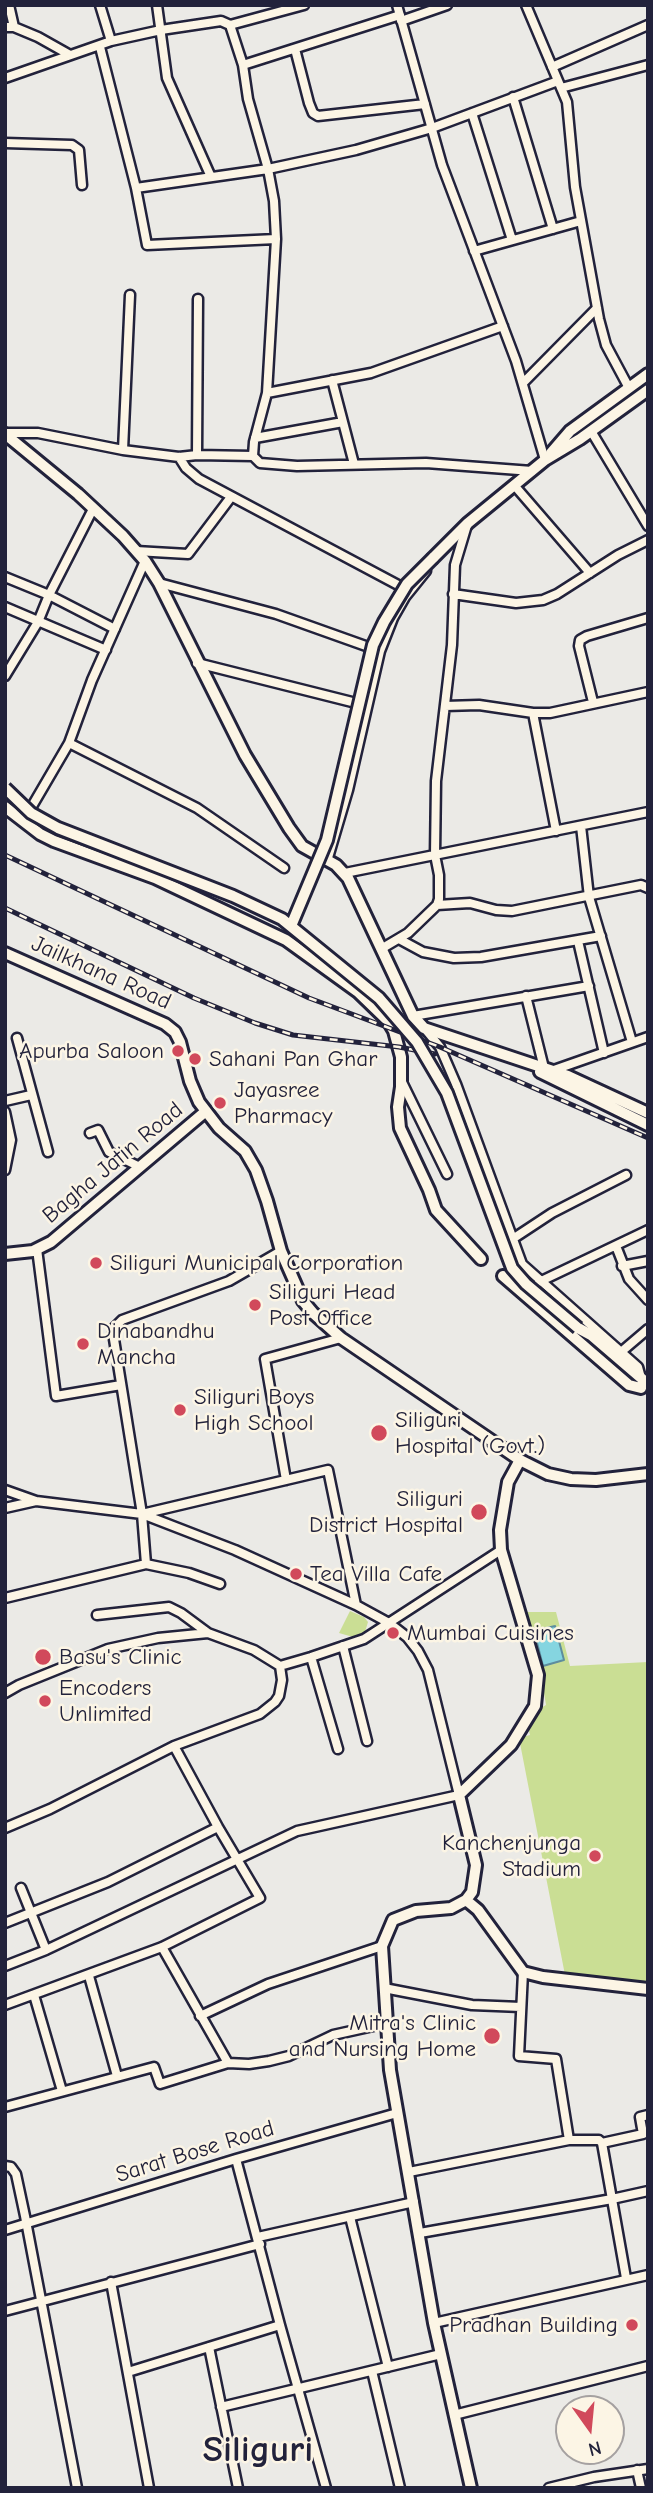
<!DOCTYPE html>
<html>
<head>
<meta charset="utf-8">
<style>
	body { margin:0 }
	#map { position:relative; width:653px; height:2493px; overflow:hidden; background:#ebeae6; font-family:"Comic Neue",sans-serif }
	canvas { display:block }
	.frame { position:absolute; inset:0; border:7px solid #22223b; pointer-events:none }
	.north { position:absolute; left:555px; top:2395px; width:70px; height:70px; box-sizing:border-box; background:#fcf5e5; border:2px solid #a5a1a1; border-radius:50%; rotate:165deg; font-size:19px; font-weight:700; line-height:28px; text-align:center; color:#22223b }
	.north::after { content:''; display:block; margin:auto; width:24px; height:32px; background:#d1495b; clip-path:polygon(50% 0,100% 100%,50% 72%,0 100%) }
</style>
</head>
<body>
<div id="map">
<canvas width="653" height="2493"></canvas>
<div class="frame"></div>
<div class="north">N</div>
</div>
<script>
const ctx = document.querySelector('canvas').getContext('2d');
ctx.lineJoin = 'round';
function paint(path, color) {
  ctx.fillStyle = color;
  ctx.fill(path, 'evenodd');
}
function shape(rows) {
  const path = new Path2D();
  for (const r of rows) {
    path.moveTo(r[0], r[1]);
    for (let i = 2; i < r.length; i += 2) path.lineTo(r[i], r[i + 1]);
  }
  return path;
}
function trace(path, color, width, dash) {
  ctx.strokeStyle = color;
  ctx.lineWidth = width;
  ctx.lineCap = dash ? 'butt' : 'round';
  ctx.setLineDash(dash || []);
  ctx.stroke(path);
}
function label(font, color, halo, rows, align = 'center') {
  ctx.font = font + ' "Comic Neue",sans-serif';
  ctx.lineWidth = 5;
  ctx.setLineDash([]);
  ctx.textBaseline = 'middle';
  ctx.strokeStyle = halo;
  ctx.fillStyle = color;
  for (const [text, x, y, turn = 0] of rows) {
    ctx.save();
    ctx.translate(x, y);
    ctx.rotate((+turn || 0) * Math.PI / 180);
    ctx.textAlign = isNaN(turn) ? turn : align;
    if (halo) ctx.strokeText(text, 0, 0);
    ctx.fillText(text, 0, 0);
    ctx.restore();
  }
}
paint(shape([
	[350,1611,364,1617,368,1622,365,1632,353,1637,339,1633],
	[526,1612,556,1612,570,1666,648,1662,648,1984,565,1975,519,1738,530,1735,528,1727,539,1709,546,1705,538,1657]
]), '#cade94');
const water = shape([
	[555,1626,564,1660,543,1666,534,1631,555,1626]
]);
paint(water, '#85d5e0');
trace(water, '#5d8d9e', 2);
const street = shape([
	[9,5,14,27],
	[100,5,111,41],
	[157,5,167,78,211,177],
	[397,5,442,165,516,361,545,460],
	[526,5,567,102,575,187,599,319,606,345,629,388],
	[401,21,447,5],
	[230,25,304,5],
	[5,27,14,27,38,37,70,55],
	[100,47,136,188,147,245,276,239],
	[295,49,309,103,313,113,318,116,425,104],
	[243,65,400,15],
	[552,67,648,25],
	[5,78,111,41,161,30,221,21,230,25,243,65,248,99,268,169,274,201,276,239,267,393,254,442,253,456],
	[561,88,648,65],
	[513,97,553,229],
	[472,113,512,240],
	[5,143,72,145,79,150,82,185],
	[136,188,268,169,356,150,432,128,558,81],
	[474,251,581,221],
	[332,380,354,464],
	[523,383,597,308],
	[267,393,371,373,503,326],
	[591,431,648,526],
	[5,433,38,433,123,450,179,457,197,455,253,456],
	[255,438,343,422],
	[123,450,130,295],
	[197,455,198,299],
	[253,456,260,463,297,466,426,463,532,471],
	[179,457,186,468,199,479,400,586],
	[514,485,590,573],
	[136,551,188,554,231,497],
	[5,577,49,595,115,629],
	[159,583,276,614,377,650],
	[453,594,516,603,543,600,557,594,618,555,648,540],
	[5,607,106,650],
	[197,663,364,705],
	[5,676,38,622,49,595,93,509],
	[593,702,579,646,580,640,587,636,648,618],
	[445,706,479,705,533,713,550,713,648,692],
	[533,713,556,831],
	[69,743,197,808,284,868],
	[31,808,69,743,92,680,145,561],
	[581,826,589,897,632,1042],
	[327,861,348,790,380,651,393,618,405,597,426,571],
	[345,873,648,812],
	[437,905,470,903,496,910,512,911,641,885,648,888],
	[399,939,423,952,454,958,481,957,601,936],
	[578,941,604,1053],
	[381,949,408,933,437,905,439,899,439,875,435,855,436,781,452,645,455,565,467,525],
	[526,996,544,1068],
	[413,1016,589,986],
	[426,1030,440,1047,456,1084,522,1264,638,1367,641,1378],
	[17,1038,48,1152],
	[551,1071,648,1037],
	[402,1082,447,1174],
	[5,1101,31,1095],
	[5,1112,11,1140,5,1170],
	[90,1133,98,1130,109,1152,140,1167],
	[511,1240,552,1213,626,1175],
	[616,1246,629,1279,648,1300],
	[37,1249,56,1396,121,1385],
	[622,1266,648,1261],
	[539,1282,648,1230],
	[621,1352,648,1329],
	[286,1480,265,1359,341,1338],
	[5,1490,36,1501,142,1514,235,1550,356,1605,389,1623,407,1637,418,1651,428,1670,459,1795,297,1831,46,1950,5,1966],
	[5,1508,36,1501],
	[142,1514,328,1470,356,1605],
	[146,1564,142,1514,113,1333,114,1328,122,1320,229,1281,281,1251],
	[5,1598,146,1564,189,1573,220,1584],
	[97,1615,169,1607,181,1613,208,1633],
	[343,1646,367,1741],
	[311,1657,338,1749],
	[5,1693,19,1685,108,1649,158,1638,208,1633,254,1650,280,1666,311,1657,364,1639,501,1550],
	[5,1828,50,1809,174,1746,260,1714,275,1702,279,1696,282,1680,280,1666],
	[21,1888,46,1950],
	[5,1923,108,1882,218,1827],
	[162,1947,228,2063],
	[523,1972,519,2056,556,2059,569,2140],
	[89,1976,117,2076],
	[384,1988,472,2005,521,2007],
	[34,1995,62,2091],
	[5,2005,162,1947,260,1898,218,1827,174,1746],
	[200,2016,268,1984,382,1946],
	[5,2107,154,2067,160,2084,228,2063,249,2064,269,2061,289,2056,333,2035,387,2023],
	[602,2143,643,2134,640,2117,648,2115],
	[236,2159,280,2325,326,2488],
	[5,2166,11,2167,16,2174,25,2216,77,2488],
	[409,2172,569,2140,599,2140,602,2143,626,2278],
	[350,2217,388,2367],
	[5,2230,236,2159,397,2113],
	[420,2233,612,2199,648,2191],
	[258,2237,414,2202],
	[111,2282,149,2488],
	[5,2311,260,2244],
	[434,2323,648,2275],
	[209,2347,238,2488],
	[372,2371,400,2488],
	[128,2372,280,2325],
	[221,2407,441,2354],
	[454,2415,648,2366],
	[637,2470,641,2488],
	[549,2488,594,2477,648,2469]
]);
const secondary = shape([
	[5,434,78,494,123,536,145,561,159,583,245,755,289,828,302,846,336,865,348,878,413,1016,424,1028,568,1076,648,1113],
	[551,453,570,431,648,374],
	[433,558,468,523,545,460,580,439,648,390],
	[5,807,40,834,54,841,155,878,286,940,358,992,388,1021,394,1031,401,1057,401,1087,398,1107,400,1128,429,1190,436,1210,481,1259],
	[5,953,165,1024,175,1032,180,1042,190,1081,199,1102,219,1128,245,1151,256,1170,267,1201,281,1251,303,1301,313,1313,341,1338,520,1460,548,1474,571,1479,596,1480,648,1474],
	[540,1072,648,1125],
	[5,1254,33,1251,51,1242,206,1111],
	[503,1276,629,1385,641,1388],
	[578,1328,591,1335,648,1384],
	[466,1900,478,1910,523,1972,543,1977,648,1989],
	[471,2488,434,2323,390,2070,382,1946,393,1920,416,1911,451,1908,466,1900,472,1892,476,1865,459,1795,511,1745,535,1706,538,1675,501,1550,500,1530,508,1482,520,1460]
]);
trace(street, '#22223b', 13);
trace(secondary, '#22223b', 16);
trace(street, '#fcf5e5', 8);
trace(secondary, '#fcf5e5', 10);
const rail = shape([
	[5,855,309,998,440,1047,648,1138],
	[5,908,194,998,255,1023,293,1035,399,1047,435,1054]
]);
trace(rail, '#22223b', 5);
trace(rail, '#fcf5e5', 2.5, [8]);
const secondaryBridge = shape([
	[5,788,31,813,58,828,233,896,282,919,379,998,417,1042,447,1093,512,1268,526,1284,578,1328],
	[291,926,327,840,373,645,384,622,407,584,433,558]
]);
trace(secondaryBridge, '#22223b', 16, []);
trace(secondaryBridge, '#fcf5e5', 10);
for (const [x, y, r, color] of [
	[178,1051,7,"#d1495b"],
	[195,1059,7,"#d1495b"],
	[220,1103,7,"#d1495b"],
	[96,1263,7,"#d1495b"],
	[255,1305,7,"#d1495b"],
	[83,1344,7,"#d1495b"],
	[180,1410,7,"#d1495b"],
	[379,1433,9,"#d1495b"],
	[479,1512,9,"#d1495b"],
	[296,1574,7,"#d1495b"],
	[393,1633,7,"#d1495b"],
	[43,1657,9,"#d1495b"],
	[45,1701,7,"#d1495b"],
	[595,1856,7,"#d1495b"],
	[492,2036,9,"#d1495b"],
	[632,2325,7,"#d1495b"]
]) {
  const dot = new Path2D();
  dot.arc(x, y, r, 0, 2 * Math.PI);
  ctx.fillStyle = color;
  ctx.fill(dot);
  trace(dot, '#fcf5e5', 2.5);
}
label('23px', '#22223b', '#fcf5e5', [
	["Jailkhana Road",101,973,24],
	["Bagha Jatin Road",113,1163,-40],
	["Sarat Bose Road",195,2152,-17]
]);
label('23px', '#22223b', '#fcf5e5', [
	["Apurba Saloon",164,1051,"right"],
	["Sahani Pan Ghar",209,1059],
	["Jayasree",234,1090],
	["Pharmacy",234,1116],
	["Siliguri Municipal Corporation",110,1263],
	["Siliguri Head",269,1292],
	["Post Office",269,1318],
	["Dinabandhu",97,1331],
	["Mancha",97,1357],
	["Siliguri Boys",194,1397],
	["High School",194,1423],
	["Siliguri",395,1420],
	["Hospital (Govt.)",395,1446],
	["Siliguri",463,1499,"right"],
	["District Hospital",463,1525,"right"],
	["Tea Villa Cafe",310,1574],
	["Mumbai Cuisines",407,1633],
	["Basu's Clinic",59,1657],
	["Encoders",59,1688],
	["Unlimited",59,1714],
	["Kanchenjunga",581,1843,"right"],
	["Stadium",581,1869,"right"],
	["Mitra's Clinic",476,2023,"right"],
	["and Nursing Home",476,2049,"right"],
	["Pradhan Building",618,2325,"right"]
], 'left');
label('bold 37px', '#22223b', '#fcf5e5', [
	["Siliguri",258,2451]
]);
</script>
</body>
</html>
